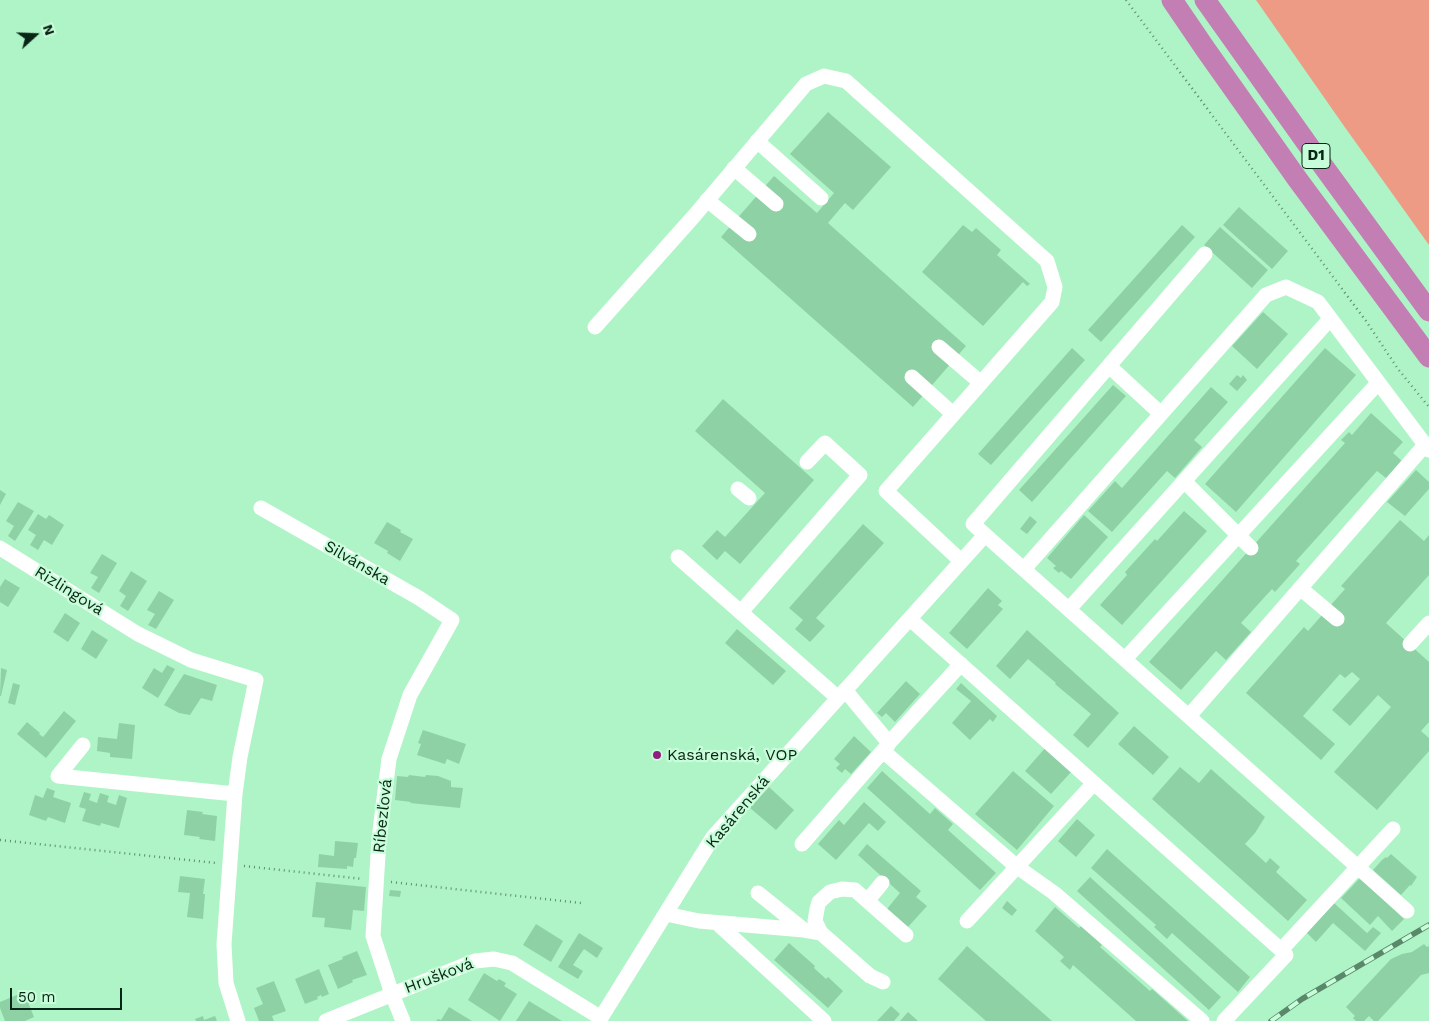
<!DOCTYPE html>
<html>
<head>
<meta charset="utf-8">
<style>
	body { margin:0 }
	#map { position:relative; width:1429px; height:1021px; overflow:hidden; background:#aff4c6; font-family:"Work Sans",sans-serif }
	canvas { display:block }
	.north { position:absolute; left:10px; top:10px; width:50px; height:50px; -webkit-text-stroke:4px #c7fdd9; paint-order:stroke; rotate:70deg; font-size:14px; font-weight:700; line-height:20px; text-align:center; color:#092515 }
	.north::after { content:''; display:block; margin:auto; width:18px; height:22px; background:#092515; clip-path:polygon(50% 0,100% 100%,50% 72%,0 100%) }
	.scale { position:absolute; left:10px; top:988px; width:112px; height:22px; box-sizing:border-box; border:2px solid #092515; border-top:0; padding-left:6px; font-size:15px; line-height:18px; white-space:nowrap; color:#092515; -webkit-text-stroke:4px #c7fdd9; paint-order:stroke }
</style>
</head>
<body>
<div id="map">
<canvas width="1429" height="1021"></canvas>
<div class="north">N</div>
<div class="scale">50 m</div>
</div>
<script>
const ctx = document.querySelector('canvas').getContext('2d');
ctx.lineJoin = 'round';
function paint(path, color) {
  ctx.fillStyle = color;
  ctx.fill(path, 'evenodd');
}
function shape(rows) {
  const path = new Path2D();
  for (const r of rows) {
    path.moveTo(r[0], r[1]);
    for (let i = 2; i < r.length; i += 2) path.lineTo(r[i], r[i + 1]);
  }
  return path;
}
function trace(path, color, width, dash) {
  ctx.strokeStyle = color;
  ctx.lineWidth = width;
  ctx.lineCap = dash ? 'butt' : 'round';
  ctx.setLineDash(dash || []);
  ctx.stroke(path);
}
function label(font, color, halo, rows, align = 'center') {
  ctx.font = font + ' "Work Sans",sans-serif';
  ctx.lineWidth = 4.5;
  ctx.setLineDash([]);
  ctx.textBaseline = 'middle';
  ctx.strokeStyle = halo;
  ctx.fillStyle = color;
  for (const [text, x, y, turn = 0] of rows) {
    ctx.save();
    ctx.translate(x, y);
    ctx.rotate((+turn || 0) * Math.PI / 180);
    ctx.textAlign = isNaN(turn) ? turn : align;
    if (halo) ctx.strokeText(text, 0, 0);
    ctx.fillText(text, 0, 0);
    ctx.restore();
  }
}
paint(shape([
	[1256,0,1429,0,1429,245,1344,126]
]), '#ee9b85');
paint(shape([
	[828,112,891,167,853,210,845,203,828,223,966,346,913,407,721,237,774,176,817,213,834,193,790,154],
	[1239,207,1288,251,1272,269,1223,225],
	[963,225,972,232,976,228,1001,250,997,255,1030,284,1027,286,1023,282,983,326,922,272],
	[1182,225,1195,237,1101,342,1088,330],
	[1220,227,1268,270,1252,288,1204,245],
	[1263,312,1288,334,1257,369,1232,346],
	[1072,348,1085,360,991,465,978,454],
	[1325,348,1356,375,1236,512,1205,484],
	[1237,375,1241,378,1243,375,1247,380,1237,391,1229,384],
	[1113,385,1126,396,1032,502,1019,490],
	[1211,387,1228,402,1194,440,1202,447,1175,478,1167,471,1112,532,1088,511,1115,481,1122,488],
	[723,399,814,480,740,564,725,551,717,560,702,546,717,530,725,537,765,493,695,431],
	[1371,413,1403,442,1393,453,1402,461,1386,478,1377,471,1296,561,1300,564,1275,592,1272,589,1241,623,1251,632,1226,660,1216,651,1181,690,1149,662,1345,443,1341,440,1349,432,1352,435],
	[1416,470,1429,482,1429,489,1405,516,1387,502],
	[0,490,6,494,0,505],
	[18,502,34,511,15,541,8,536,14,526,6,521],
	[1184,511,1207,531,1122,625,1100,605,1127,575,1125,572,1155,539,1157,541],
	[38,514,46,519,49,515,64,525,52,545,44,540,38,550,30,545,36,535,28,530],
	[1084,515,1108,537,1071,579,1061,571,1059,573,1053,568,1056,566,1047,558],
	[1030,516,1037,522,1027,534,1020,529],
	[1400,520,1424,541,1429,535,1429,575,1386,623,1429,662,1429,722,1421,731,1429,738,1429,751,1377,810,1334,772,1391,707,1378,695,1350,726,1332,710,1360,679,1352,672,1345,678,1340,674,1303,716,1335,744,1321,760,1246,693,1304,627,1308,631,1330,606,1345,589,1341,586],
	[387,522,401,530,400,532,413,539,400,561,387,553,388,551,374,543],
	[863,524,884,543,816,618,825,626,810,642,795,629,803,620,789,608],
	[102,554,117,563,99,593,91,588,98,577,90,573],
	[131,571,147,581,128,611,120,606,126,596,119,591],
	[5,579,20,588,8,607,0,602,0,587],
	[988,588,1002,601,998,605,1003,609,967,649,949,633],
	[159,591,174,600,156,629,148,625,155,614,147,610],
	[65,613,80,623,68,642,53,632],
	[737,629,786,671,773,685,725,643],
	[92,630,108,640,96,659,81,649],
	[1027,630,1119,713,1088,748,1073,735,1091,714,1055,684,1056,683,1028,659,1010,679,996,666],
	[167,665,175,669,158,698,142,688,154,668,162,673],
	[1,668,7,670,1,696,0,696],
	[184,674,217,685,212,701,201,698,190,715,179,713,164,705],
	[906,681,920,694,895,722,886,713,882,717,877,713],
	[13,683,20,685,15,705,8,703],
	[961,683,997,716,993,722,990,719,970,740,952,723,971,701,956,689],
	[64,711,76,721,46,758,17,734,27,722,40,733,39,734,43,737],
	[119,723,135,725,132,759,110,757,110,753,97,751,98,737,117,739],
	[1134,726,1169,757,1153,775,1118,744],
	[423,730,466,744,459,764,447,759,445,764,417,755,421,744,418,743],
	[854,736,871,752,851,774,845,769,842,773,836,768,840,764,834,759],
	[1046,747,1072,771,1051,794,1025,771],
	[1180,767,1199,783,1211,769,1265,817,1255,833,1245,844,1266,863,1270,858,1280,867,1276,872,1307,900,1288,921,1152,799],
	[882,771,930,814,935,808,953,824,948,830,996,873,980,890,867,788],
	[1013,771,1054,806,1017,850,975,814],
	[409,775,425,777,426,775,438,776,451,781,451,787,463,788,460,808,410,803,411,802,395,800,397,776,408,777],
	[769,787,794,810,776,830,750,808],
	[47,788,55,791,53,797,71,803,65,823,48,817,46,821,29,815,35,795,43,798],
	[84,792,91,794,89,800,97,803,100,793,109,796,107,802,116,805,119,795,127,798,119,828,101,823,100,826,82,821,86,809,79,807],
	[864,802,886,822,878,831,869,823,836,860,818,844,839,820,844,825],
	[187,810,203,812,202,814,217,816,215,841,199,839,200,837,184,835],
	[1077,819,1095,835,1076,857,1058,841],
	[335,841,358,843,356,858,354,858,353,867,347,866,347,869,318,867,319,854,334,856],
	[867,844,921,891,916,897,927,906,908,927,887,909,900,893,858,855],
	[1107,849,1250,977,1238,992,1172,933,1167,939,1154,927,1156,925,1091,868],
	[1391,854,1417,877,1411,886,1410,885,1401,895,1373,870,1382,860,1386,857,1387,858],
	[180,876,205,879,203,894,205,894,203,919,187,917,190,893,178,892],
	[1090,877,1221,997,1209,1010,1077,891],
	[1360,878,1404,919,1392,931,1378,916,1370,925,1341,898],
	[316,882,366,887,364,911,353,910,351,930,324,927,325,918,312,917],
	[390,890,401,891,400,897,389,896],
	[1007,901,1017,910,1012,916,1002,908],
	[1334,903,1367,933,1373,927,1381,933,1365,951,1333,923,1316,942,1307,933],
	[1055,907,1079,928,1081,926,1102,945,1100,947,1150,991,1152,989,1188,1021,1136,1021,1073,965,1070,970,1060,961,1064,957,1035,931],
	[536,924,563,941,551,962,523,945],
	[579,933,603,948,597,958,584,949,573,965,583,971,578,979,558,967],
	[789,943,815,966,814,968,826,979,828,977,843,991,828,1008,774,960],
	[1424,944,1427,947,1429,946,1429,973,1421,975,1378,1021,1374,1021,1369,1016,1364,1021,1356,1021,1353,1018,1355,1016,1346,1007,1391,959,1402,954,1412,952],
	[967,946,1052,1021,986,1021,938,979],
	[357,951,367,975,352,980,353,982,338,989,328,965,343,959,342,957],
	[319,969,329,994,322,997,321,995,317,997,318,999,305,1004,295,979],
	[484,973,497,981,499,979,506,983,504,986,517,994,500,1021,468,1000],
	[274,981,286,1011,272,1016,274,1021,259,1021,254,1008,263,1004,256,988],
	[24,992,34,1017,25,1021,5,1021,0,1008,0,1002],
	[529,1001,562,1021,516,1021],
	[891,1006,900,1014,894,1021,877,1021],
	[449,1007,472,1021,436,1021,438,1019,441,1020],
	[908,1012,918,1021,900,1021],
	[203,1016,204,1020,215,1016,217,1021,196,1021,195,1019]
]), '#8ed1a5');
trace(shape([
	[1126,0,1366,321,1398,369,1429,407],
	[0,840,216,863],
	[244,866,363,879],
	[391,882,581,903]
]), '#5d8e6f', 2.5, [1, 4]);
trace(shape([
	[757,141,821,198],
	[734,168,776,204],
	[707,200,749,234],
	[1205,254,973,524,1407,911],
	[595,327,694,216,806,84,824,76,846,81,1047,261,1055,287,1052,302,886,491,961,561],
	[939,347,981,383],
	[1109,366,1160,413],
	[912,377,953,414],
	[1184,481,1251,548],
	[738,489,749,498],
	[261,508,419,598,452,620,410,695,389,759,379,839,373,936,392,994,403,1021],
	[0,548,138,634,191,660,256,680,240,757,235,794,224,944,226,983,238,1021],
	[678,557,838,698],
	[1024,569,1266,295,1286,287,1318,302,1429,450],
	[1300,588,1337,619],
	[1069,609,1330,319],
	[741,612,860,475,825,443,807,462],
	[910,619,1281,950,1393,829],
	[1410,644,1429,623],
	[1125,659,1378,383],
	[845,690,889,743,961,664],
	[1189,716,1425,445],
	[83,745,58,776,235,794],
	[883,751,1016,866,1054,893,1202,1021],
	[802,844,888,745],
	[758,893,804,930],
	[868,900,882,883],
	[666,914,699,921,804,930,821,933],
	[967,921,1094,783],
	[717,923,824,1021],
	[883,982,870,976,821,933,815,921,817,909,819,902,830,892,842,889,855,890,906,935],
	[326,1021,475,961,494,959,512,963,601,1018],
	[599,1021,713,837,985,535],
	[1224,1021,1286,955,1281,950]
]), '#fff', 15);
trace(shape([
	[1172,0,1206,50,1298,180,1429,357],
	[1205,0,1318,159,1429,311]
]), '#c37eb4', 21);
const rail = shape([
	[1271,1021,1302,999,1429,925]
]);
trace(rail, '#59886a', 5.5);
trace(rail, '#c7fdd9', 4, [11]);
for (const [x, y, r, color] of [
	[657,755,5,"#901e7f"]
]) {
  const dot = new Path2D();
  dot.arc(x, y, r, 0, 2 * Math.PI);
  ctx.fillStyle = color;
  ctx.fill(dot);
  trace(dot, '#c7fdd9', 2);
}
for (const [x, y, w] of [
	[1316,156,28]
]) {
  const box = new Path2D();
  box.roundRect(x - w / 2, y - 12.5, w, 25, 4);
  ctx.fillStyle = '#c7fdd9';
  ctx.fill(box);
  trace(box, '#092515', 1);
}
label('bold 15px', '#092515', null, [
	["D1",1316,156]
]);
label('16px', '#092515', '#c7fdd9', [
	["Silvánska",357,563,30],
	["Rizlingová",69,591,32],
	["Kasárenská",738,812,-50],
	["Ríbezľová",383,816,-84],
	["Hrušková",439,976,-21]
]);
label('16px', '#092515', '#c7fdd9', [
	["Kasárenská, VOP",667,755]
], 'left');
</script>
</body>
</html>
